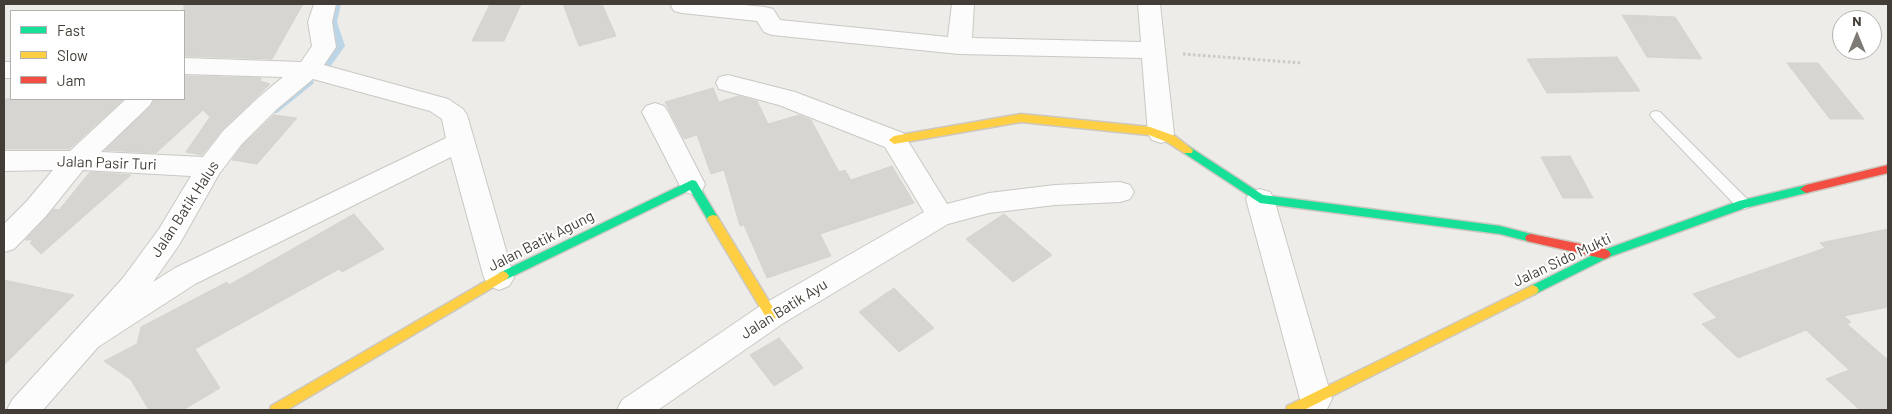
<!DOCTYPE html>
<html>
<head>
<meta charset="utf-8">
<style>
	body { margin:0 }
	#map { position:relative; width:1892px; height:414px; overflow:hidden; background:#edece8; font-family:Barlow,sans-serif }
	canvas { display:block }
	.frame { position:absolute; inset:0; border:5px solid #423d36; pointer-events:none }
	.legend { position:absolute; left:10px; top:10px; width:175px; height:90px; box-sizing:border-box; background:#fff; border:1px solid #b3b1af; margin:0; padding:6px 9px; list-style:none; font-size:15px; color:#423d36 }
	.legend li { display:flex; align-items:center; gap:10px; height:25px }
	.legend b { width:25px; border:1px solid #b3b1af }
	.north { position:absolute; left:1832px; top:10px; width:50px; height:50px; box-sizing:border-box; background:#fff; border:1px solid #b3b1af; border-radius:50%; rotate:0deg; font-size:14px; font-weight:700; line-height:20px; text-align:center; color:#423d36 }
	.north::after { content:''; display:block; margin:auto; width:18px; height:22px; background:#7e7a74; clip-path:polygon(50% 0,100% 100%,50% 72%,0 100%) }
</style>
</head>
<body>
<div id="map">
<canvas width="1892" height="414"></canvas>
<div class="frame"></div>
<ul class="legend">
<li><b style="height:6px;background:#16e098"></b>Fast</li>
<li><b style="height:6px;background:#ffcf43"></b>Slow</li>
<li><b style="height:6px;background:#f24e42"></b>Jam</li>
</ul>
<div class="north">N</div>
</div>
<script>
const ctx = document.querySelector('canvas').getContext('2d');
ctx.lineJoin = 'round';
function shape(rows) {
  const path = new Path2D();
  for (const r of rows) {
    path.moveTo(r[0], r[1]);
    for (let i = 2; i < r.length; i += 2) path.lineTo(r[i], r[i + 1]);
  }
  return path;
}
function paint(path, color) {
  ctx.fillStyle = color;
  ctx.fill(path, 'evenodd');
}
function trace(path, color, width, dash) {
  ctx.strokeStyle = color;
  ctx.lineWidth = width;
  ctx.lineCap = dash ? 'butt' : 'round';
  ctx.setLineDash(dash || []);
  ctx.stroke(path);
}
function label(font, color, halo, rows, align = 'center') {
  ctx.font = font + ' Barlow,sans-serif';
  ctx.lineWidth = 4;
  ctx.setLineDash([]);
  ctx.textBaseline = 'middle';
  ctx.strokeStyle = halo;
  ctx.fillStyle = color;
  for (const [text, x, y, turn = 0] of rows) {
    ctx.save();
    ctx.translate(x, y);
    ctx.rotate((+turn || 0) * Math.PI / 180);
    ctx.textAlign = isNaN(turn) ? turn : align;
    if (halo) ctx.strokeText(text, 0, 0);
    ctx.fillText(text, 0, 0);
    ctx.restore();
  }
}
paint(shape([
	[333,4,341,4,337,22,345,46,330,67,327,68,323,65,337,46,329,22,333,4],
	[310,79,313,80,314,82,313,84,277,113,271,113,269,111,271,109,310,79]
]), '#bdd6e7');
const building = shape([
	[184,4,303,4,272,59,184,56,184,4],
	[490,4,521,4,504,41,472,41,490,4],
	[563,4,602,4,616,36,579,46,563,4],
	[1622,15,1675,17,1702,59,1647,57,1622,15],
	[1617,57,1640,91,1547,93,1527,59,1617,57],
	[1787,63,1818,63,1864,119,1830,119,1787,63],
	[184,76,261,78,260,81,270,84,222,130,202,155,186,152,210,117,203,110,156,153,105,150,151,106,155,99,184,99,184,76],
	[713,88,719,102,738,96,757,101,768,124,799,115,811,120,839,172,845,170,851,180,892,166,914,203,820,234,831,256,767,278,744,225,740,226,724,170,711,174,697,135,684,139,665,102,713,88],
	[4,99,124,99,69,149,4,149,4,99],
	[274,115,297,118,257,164,232,160,242,146,274,115],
	[1570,156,1593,198,1563,198,1541,157,1570,156],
	[90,172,131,175,41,254,30,243,33,240,25,240,54,209,59,210,90,172],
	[354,214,384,249,342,272,339,269,195,349,220,388,183,410,149,410,131,380,104,361,137,344,141,327,227,282,229,285,354,214],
	[1004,214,1052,255,1013,282,966,239,1004,214],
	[1888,229,1888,307,1844,316,1851,322,1847,324,1888,360,1888,410,1860,410,1826,379,1849,370,1806,330,1738,358,1702,324,1717,318,1693,294,1825,248,1820,243,1888,229],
	[4,280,74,295,4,365,4,280],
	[894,288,934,328,899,352,859,312,894,288],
	[779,338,803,368,774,386,750,355,779,338]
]);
paint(building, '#d7d5d1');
trace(building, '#d5d3ce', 1);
const lane = shape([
	[1656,111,1660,112,1748,200,1750,204,1748,208,1743,209,1738,208,1652,118,1650,115,1652,112,1656,111]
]);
const street = shape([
	[314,4,336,4,332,22,336,47,324,65,448,99,463,109,467,115,514,278,509,286,499,290,489,286,484,278,451,157,195,284,98,347,43,410,7,410,12,400,123,278,159,229,191,176,83,170,46,216,14,249,4,252,4,224,26,202,53,170,4,171,4,151,70,151,126,99,153,99,150,105,101,152,203,157,223,131,259,97,283,77,184,74,184,58,301,62,312,46,308,22,314,4],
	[313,79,430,111,442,119,446,138,175,268,153,282,179,245,219,174,241,145,277,109,313,79],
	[672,4,734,4,765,7,773,9,780,20,948,37,952,4,974,4,972,38,1141,42,1138,4,1160,4,1174,134,1170,140,1161,143,1152,140,1148,134,1142,58,959,54,772,35,764,32,757,21,682,13,674,11,671,6,672,4],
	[4,62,11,62,11,78,4,78,4,62],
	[728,75,795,92,903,133,947,204,989,193,1055,185,1120,182,1130,185,1134,192,1130,199,1120,202,1055,205,989,213,948,224,782,324,658,410,617,410,622,400,760,306,924,212,885,147,779,105,719,89,716,83,719,77,728,75],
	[655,103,664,106,668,112,705,184,702,191,692,194,682,191,679,184,642,112,646,106,655,103],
	[1260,189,1270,192,1274,199,1332,399,1327,409,1323,410,1305,409,1300,399,1246,199,1250,192,1260,189]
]);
const fast = shape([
	[1188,146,1263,195,1500,226,1535,235,1537,238,1535,241,1531,242,1500,234,1260,203,1184,153,1183,150,1184,147,1188,146],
	[692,180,696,181,717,216,719,219,717,222,709,222,690,190,507,279,503,281,499,279,497,276,499,273,692,180],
	[1806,185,1812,189,1810,192,1745,208,1609,257,1533,295,1529,293,1527,290,1529,287,1601,251,1739,201,1806,185]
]);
const slow = shape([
	[1021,114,1150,127,1175,136,1193,150,1192,153,1184,153,1167,142,1149,135,1021,122,894,144,889,140,894,136,1021,114],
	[713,215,717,216,775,311,777,315,775,319,771,320,767,319,707,219,709,216,713,215],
	[503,271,507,273,509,276,507,279,287,410,270,410,271,406,503,271],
	[1533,285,1537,287,1539,290,1537,293,1304,410,1286,410,1287,406,1533,285]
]);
const jam = shape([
	[1888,165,1888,173,1806,193,1800,189,1806,185,1888,165],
	[1531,234,1605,249,1609,251,1611,254,1609,257,1605,259,1531,242,1527,241,1525,238,1527,235,1531,234]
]);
trace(lane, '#cac8c4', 2);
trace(street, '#cac8c4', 2);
trace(fast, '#ccc8bf', 3);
trace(slow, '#ccc8bf', 3);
trace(jam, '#ccc8bf', 3);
trace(shape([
	[1183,54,1302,63]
]), '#cccac6', 3, [2.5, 2.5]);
paint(lane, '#fcfcfc');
paint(street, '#fcfcfc');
paint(fast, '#16e098');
paint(slow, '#ffcf43');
paint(jam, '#f24e42');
label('15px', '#423d36', '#fff', [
	["Jalan Pasir Turi",107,163,2],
	["Jalan Batik Halus",185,209,-57],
	["Jalan Batik Agung",541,241,-27],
	["Jalan Sido Mukti",1562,260,-25],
	["Jalan Batik Ayu",784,309,-32]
]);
</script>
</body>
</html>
